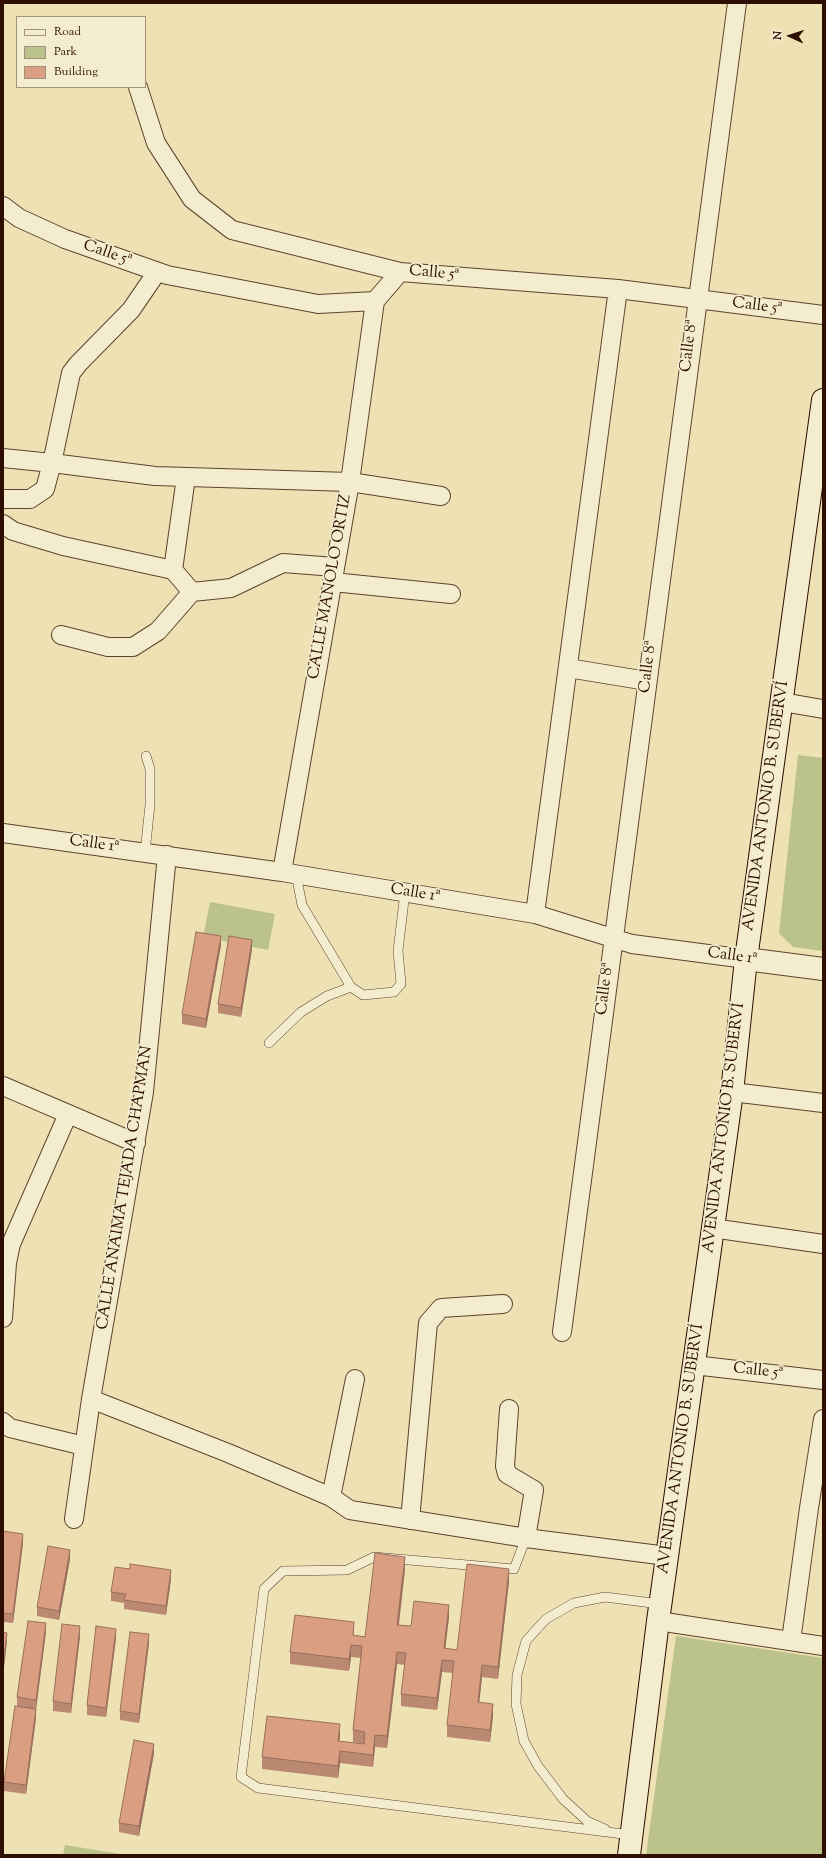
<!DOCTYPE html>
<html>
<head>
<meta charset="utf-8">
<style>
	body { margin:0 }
	#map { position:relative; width:826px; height:1858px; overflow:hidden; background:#eee2b5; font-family:"Sorts Mill Goudy",serif }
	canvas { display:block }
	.frame { position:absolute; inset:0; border:4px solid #2d0e00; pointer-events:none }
	.legend { position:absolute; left:16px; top:16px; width:130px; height:72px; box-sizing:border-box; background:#f4eccf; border:1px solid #a4937c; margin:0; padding:5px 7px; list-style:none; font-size:12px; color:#2d0e00 }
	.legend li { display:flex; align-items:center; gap:8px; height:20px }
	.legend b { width:20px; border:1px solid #a4937c }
	.north { position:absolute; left:770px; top:16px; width:40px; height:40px; -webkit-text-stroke:3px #f4eccf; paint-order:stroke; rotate:273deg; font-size:11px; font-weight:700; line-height:16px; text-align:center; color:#2d0e00 }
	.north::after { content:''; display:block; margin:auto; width:14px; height:18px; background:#2d0e00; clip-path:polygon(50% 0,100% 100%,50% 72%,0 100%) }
</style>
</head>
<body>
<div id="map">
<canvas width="826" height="1858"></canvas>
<div class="frame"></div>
<ul class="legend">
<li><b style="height:5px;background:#f4eccf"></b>Road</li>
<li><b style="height:11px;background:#bcc28b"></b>Park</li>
<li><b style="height:11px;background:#da9f83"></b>Building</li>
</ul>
<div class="north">N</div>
</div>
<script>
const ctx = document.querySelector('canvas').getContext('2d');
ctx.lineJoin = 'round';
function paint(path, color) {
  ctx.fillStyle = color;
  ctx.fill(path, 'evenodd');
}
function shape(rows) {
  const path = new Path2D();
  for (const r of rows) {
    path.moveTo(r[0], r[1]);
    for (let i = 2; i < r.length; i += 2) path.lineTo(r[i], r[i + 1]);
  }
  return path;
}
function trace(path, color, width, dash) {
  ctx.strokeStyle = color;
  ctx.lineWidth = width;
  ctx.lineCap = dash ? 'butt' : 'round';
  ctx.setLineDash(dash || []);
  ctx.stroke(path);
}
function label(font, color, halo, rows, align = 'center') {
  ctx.font = font + ' "Sorts Mill Goudy",serif';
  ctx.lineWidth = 3.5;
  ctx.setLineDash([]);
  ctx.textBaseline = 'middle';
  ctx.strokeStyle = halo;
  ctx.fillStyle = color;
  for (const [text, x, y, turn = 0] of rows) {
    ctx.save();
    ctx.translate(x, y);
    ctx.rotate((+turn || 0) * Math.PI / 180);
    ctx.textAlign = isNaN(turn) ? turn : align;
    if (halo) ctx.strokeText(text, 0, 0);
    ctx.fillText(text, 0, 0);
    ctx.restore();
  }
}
paint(shape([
	[798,755,823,758,823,951,793,947,779,933],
	[210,902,275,914,268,950,203,937],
	[676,1636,823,1658,823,1855,646,1855],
	[65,1845,127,1855,63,1855]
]), '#bcc28b');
const service = shape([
	[145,852,150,805,150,769,146,756],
	[296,874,302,905,351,987],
	[269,1043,301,1012,327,996,351,987,363,995,394,992,401,984,398,951,405,892],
	[526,1538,514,1569,374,1557,347,1570,283,1571,264,1589,241,1777,258,1788,631,1835],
	[605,1829,587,1821,563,1799,538,1766,524,1741,516,1704,517,1675,526,1641,546,1619,574,1603,605,1597,660,1604]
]);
const minor = shape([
	[138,87,156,143,192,199,232,230,400,272,618,289,823,315],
	[3,206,19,218,65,239,167,275,318,304,375,301,400,272],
	[157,272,131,310,78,364,71,373,52,463,155,476,350,482,441,496],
	[3,458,52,463,45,489,30,499,3,499],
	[3,524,13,531,63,546,173,570,192,592],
	[173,570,186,477],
	[333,582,451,594],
	[61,635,108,647,133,647,158,631,192,592,231,588,283,563,335,567],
	[568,668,647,681],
	[782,702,823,709],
	[3,833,282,872,535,914,632,944,746,959],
	[282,872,350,482,375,301],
	[535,914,618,289],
	[3,1086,136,1143],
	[732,1092,823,1103],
	[712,1228,823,1244],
	[3,1318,7,1263,11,1244,68,1114],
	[562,1332,737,3],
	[694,1365,823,1380],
	[91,1399,228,1453,331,1497,350,1510,526,1538,667,1556],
	[509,1409,505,1466,507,1474,534,1490,526,1538],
	[3,1422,10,1428,84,1446],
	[331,1497,355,1379],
	[74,1519,91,1399,144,1092,167,855],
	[410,1520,428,1323,441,1308,503,1304],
	[658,1621,823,1646],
	[791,1641,809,1508,823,1419]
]);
const tertiary = shape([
	[746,959,823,969]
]);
const secondary = shape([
	[629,1855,658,1621,732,1092,746,959,823,400]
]);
trace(service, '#5d432d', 10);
trace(minor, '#5d432d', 20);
trace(tertiary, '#5d432d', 24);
trace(secondary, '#2d0e00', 24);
trace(service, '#f4eccf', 9);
trace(minor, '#f4eccf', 18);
trace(tertiary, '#f4eccf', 22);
trace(secondary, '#f4eccf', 22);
paint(shape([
	[221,945,206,1028,182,1024,182,1014],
	[252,949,241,1017,218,1013,218,1004],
	[3,1531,23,1543,13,1623,3,1622],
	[70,1559,59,1620,37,1616,37,1607],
	[405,1569,399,1625,411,1626,449,1617,445,1648,457,1650,509,1581,498,1679,482,1677,479,1702,493,1716,490,1742,447,1737,447,1725,453,1673,442,1672,437,1710,401,1706,401,1694,405,1665,397,1664,387,1748,375,1747,373,1767,340,1763,338,1778,262,1769,262,1757,340,1736,339,1741,364,1744,353,1742,353,1730,361,1658,351,1657,349,1671,290,1664,290,1652,354,1635,365,1637],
	[171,1579,166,1615,124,1609,124,1603,111,1601,111,1592],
	[46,1632,36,1709,36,1718,26,1794,4,1791,4,1782,17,1706,17,1697],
	[80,1636,71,1713,53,1711,53,1701],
	[116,1638,106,1717,87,1715,87,1705],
	[149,1643,139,1723,120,1720,120,1711],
	[154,1753,139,1836,119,1832,119,1823]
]), '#bb8971');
paint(shape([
	[221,936,221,945,206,1028,206,1019],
	[252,940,252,949,241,1017,241,1008],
	[23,1534,23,1543,13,1623,13,1614],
	[70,1550,70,1559,59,1620,59,1611],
	[405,1557,405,1569,397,1637,397,1625],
	[509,1569,509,1581,498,1679,498,1667],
	[171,1570,171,1579,166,1615,166,1606],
	[449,1605,449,1617,444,1660,444,1648],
	[354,1622,354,1634,353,1645,353,1635],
	[46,1623,46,1632,36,1709,36,1700],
	[80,1626,80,1636,71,1713,71,1704],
	[116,1629,116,1638,106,1717,106,1708],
	[7,1633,7,1642,3,1676,3,1667],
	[149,1634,149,1643,139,1723,139,1714],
	[351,1645,351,1657,349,1671,349,1659],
	[397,1652,397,1664,387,1748,387,1736],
	[442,1660,442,1672,437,1710,437,1698],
	[482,1665,482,1677,478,1714,478,1702],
	[493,1704,493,1716,490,1742,490,1730],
	[36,1709,36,1718,26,1794,26,1785],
	[340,1724,340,1736,338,1753,338,1741],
	[375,1735,375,1747,373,1767,373,1755],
	[154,1744,154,1753,139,1836,139,1826],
	[340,1751,340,1763,338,1778,338,1766]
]), '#996f5c');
const building = shape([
	[196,932,221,936,206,1019,182,1014,196,932],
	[229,936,252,940,241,1008,218,1004,229,936],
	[3,1531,23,1534,13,1614,3,1613,3,1531],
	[48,1546,70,1550,59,1611,37,1607,48,1546],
	[375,1553,405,1557,397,1625,411,1626,414,1601,449,1605,444,1648,457,1650,467,1564,509,1569,498,1667,482,1665,478,1702,493,1704,490,1730,447,1725,454,1661,442,1660,437,1698,401,1694,406,1653,397,1652,387,1736,375,1735,373,1755,340,1751,338,1766,262,1757,267,1716,340,1724,338,1741,364,1744,365,1732,353,1730,362,1646,351,1645,349,1659,290,1652,295,1615,354,1622,353,1635,365,1637,375,1553],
	[130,1564,171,1570,166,1606,124,1600,126,1594,111,1592,115,1567,130,1569,130,1564],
	[28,1621,46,1623,36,1700,17,1697,28,1621],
	[62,1624,80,1626,71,1704,53,1701,62,1624],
	[96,1626,116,1629,106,1708,87,1705,96,1626],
	[3,1632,7,1633,3,1667,3,1632],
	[130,1632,149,1634,139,1714,120,1711,130,1632],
	[15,1706,36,1709,26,1785,4,1782,15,1706],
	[134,1740,154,1744,139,1826,119,1823,134,1740]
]);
paint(building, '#da9f83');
trace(building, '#996f5c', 1);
label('16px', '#2d0e00', '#f4eccf', [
	["Calle 5ª",107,254,19],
	["Calle 5ª",434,274,5],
	["Calle 5ª",757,307,7],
	["Calle 8ª",690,346,-83],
	["CALLE MANOLO ORTIZ",331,587,-80],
	["Calle 8ª",649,667,-83],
	["AVENIDA ANTONIO B. SUBERVÍ",767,806,-82],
	["Calle 1ª",94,845,8],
	["Calle 1ª",415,894,9],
	["Calle 1ª",732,957,8],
	["Calle 8ª",606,989,-83],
	["AVENIDA ANTONIO B. SUBERVÍ",725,1128,-83],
	["CALLE ANAIMA TEJADA CHAPMAN",126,1188,-81],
	["Calle 5ª",758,1372,6],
	["AVENIDA ANTONIO B. SUBERVÍ",682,1449,-82]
]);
</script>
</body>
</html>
